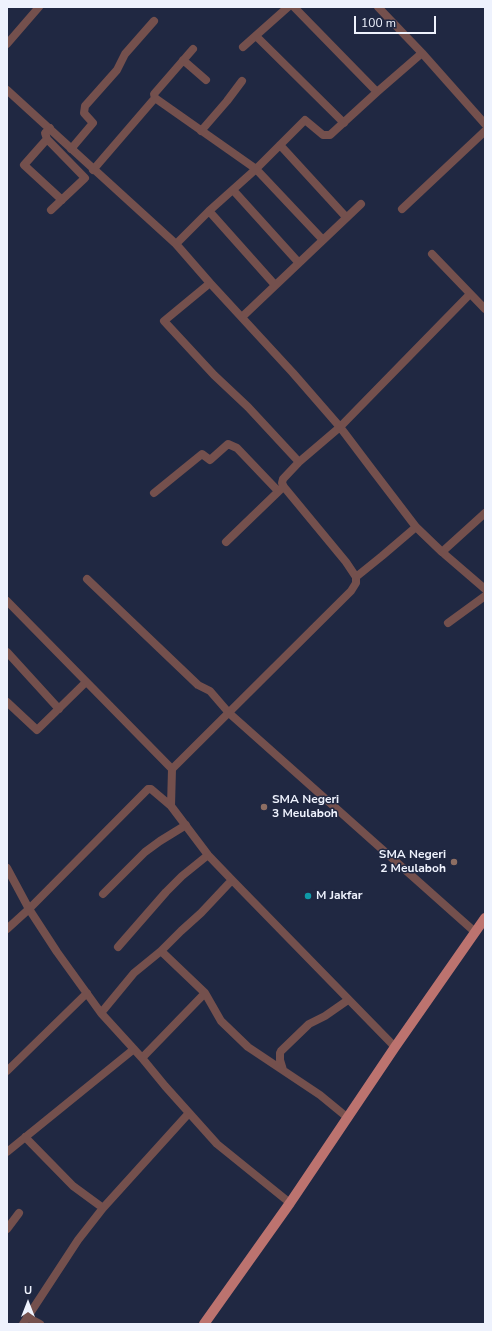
<!DOCTYPE html>
<html>
<head>
<meta charset="utf-8">
<style>
	body { margin:0 }
	#map { position:relative; width:492px; height:1331px; overflow:hidden; background:#202842; font-family:"Nunito Sans",sans-serif }
	canvas { display:block }
	.frame { position:absolute; inset:0; border:8px solid #eef2fd; pointer-events:none }
	.north { position:absolute; left:8px; top:1283px; width:40px; height:40px; -webkit-text-stroke:3px #202842; paint-order:stroke; rotate:0deg; font-size:11px; font-weight:700; line-height:16px; text-align:center; color:#eef2fd }
	.north::after { content:''; display:block; margin:auto; width:14px; height:18px; background:#eef2fd; clip-path:polygon(50% 0,100% 100%,50% 72%,0 100%) }
	.scale { position:absolute; left:354px; top:16px; width:82px; height:18px; box-sizing:border-box; border:2px solid #eef2fd; border-top:0; padding-left:5px; font-size:12px; line-height:14px; white-space:nowrap; color:#eef2fd; -webkit-text-stroke:3px #202842; paint-order:stroke }
</style>
</head>
<body>
<div id="map">
<canvas width="492" height="1331"></canvas>
<div class="frame"></div>
<div class="north">U</div>
<div class="scale">100 m</div>
</div>
<script>
const ctx = document.querySelector('canvas').getContext('2d');
ctx.lineJoin = 'round';
function shape(rows) {
  const path = new Path2D();
  for (const r of rows) {
    path.moveTo(r[0], r[1]);
    for (let i = 2; i < r.length; i += 2) path.lineTo(r[i], r[i + 1]);
  }
  return path;
}
function trace(path, color, width, dash) {
  ctx.strokeStyle = color;
  ctx.lineWidth = width;
  ctx.lineCap = dash ? 'butt' : 'round';
  ctx.setLineDash(dash || []);
  ctx.stroke(path);
}
function label(font, color, halo, rows, align = 'center') {
  ctx.font = font + ' "Nunito Sans",sans-serif';
  ctx.lineWidth = 3;
  ctx.setLineDash([]);
  ctx.textBaseline = 'middle';
  ctx.strokeStyle = halo;
  ctx.fillStyle = color;
  for (const [text, x, y, turn = 0] of rows) {
    ctx.save();
    ctx.translate(x, y);
    ctx.rotate((+turn || 0) * Math.PI / 180);
    ctx.textAlign = isNaN(turn) ? turn : align;
    if (halo) ctx.strokeText(text, 0, 0);
    ctx.fillText(text, 0, 0);
    ctx.restore();
  }
}
trace(shape([
	[294,7,377,92],
	[378,7,422,53,485,124],
	[256,36,344,123],
	[7,44,39,7],
	[243,47,288,7],
	[183,60,206,80],
	[7,90,176,244,210,283,293,373,340,427,374,472,416,527,442,552,485,589],
	[155,98,256,169,323,240],
	[50,128,45,133,47,139,24,165,62,200],
	[201,131,227,101,242,81],
	[47,139,85,178,51,210],
	[280,145,346,217],
	[71,149,93,123,84,113,85,106,117,70,125,54,154,21],
	[93,170,155,98,154,94,193,49],
	[233,190,299,263],
	[402,209,485,131],
	[209,211,275,285],
	[176,244,209,211,256,169,305,120,323,135,330,135,377,92,422,53],
	[432,254,485,309],
	[210,283,164,321,214,375,248,407,299,462],
	[242,317,361,204],
	[154,493,202,454,210,460,228,444,237,448,278,491],
	[226,542,282,488],
	[442,552,485,513],
	[356,577,346,562,284,487,282,483,283,479,299,462,340,427,470,294],
	[87,579,198,685,210,691,229,713,475,932],
	[7,601,172,769,171,806,208,855,232,880,395,1047],
	[448,623,485,596],
	[7,652,59,709],
	[7,702,37,730,86,682],
	[172,769,351,591,356,583,356,577,382,556,416,527],
	[7,868,29,909,57,952,101,1013,142,1058,165,1086,217,1144,290,1203],
	[103,894,145,852,160,841,186,825],
	[7,929,29,909,148,789,151,789,171,806],
	[118,947,166,892,182,876,208,855],
	[161,951,205,993,221,1021,248,1047,320,1095,348,1118],
	[101,1013,134,973,161,951,181,931,201,913,232,880],
	[142,1058,205,993],
	[283,1070,280,1060,280,1053,281,1051,309,1024,325,1016,348,1000],
	[7,1071,87,993],
	[25,1137,73,1186,103,1208],
	[7,1152,134,1049],
	[7,1229,19,1213],
	[27,1317,40,1324],
	[23,1324,78,1240,103,1208,189,1113]
]), '#74504d', 8);
trace(shape([
	[204,1324,290,1203,395,1047,485,918]
]), '#bc736f', 10);
for (const [x, y, r, color] of [
	[264,807,4,"#8d6e63"],
	[454,862,4,"#8d6e63"],
	[308,896,4,"#0f9aa8"]
]) {
  const dot = new Path2D();
  dot.arc(x, y, r, 0, 2 * Math.PI);
  ctx.fillStyle = color;
  ctx.fill(dot);
  trace(dot, '#202842', 1.5);
}
label('bold 12px', '#eef2fd', '#202842', [
	["SMA Negeri",272,800],
	["3 Meulaboh",272,814],
	["SMA Negeri",446,855,"right"],
	["2 Meulaboh",446,869,"right"],
	["M Jakfar",316,896]
], 'left');
</script>
</body>
</html>
